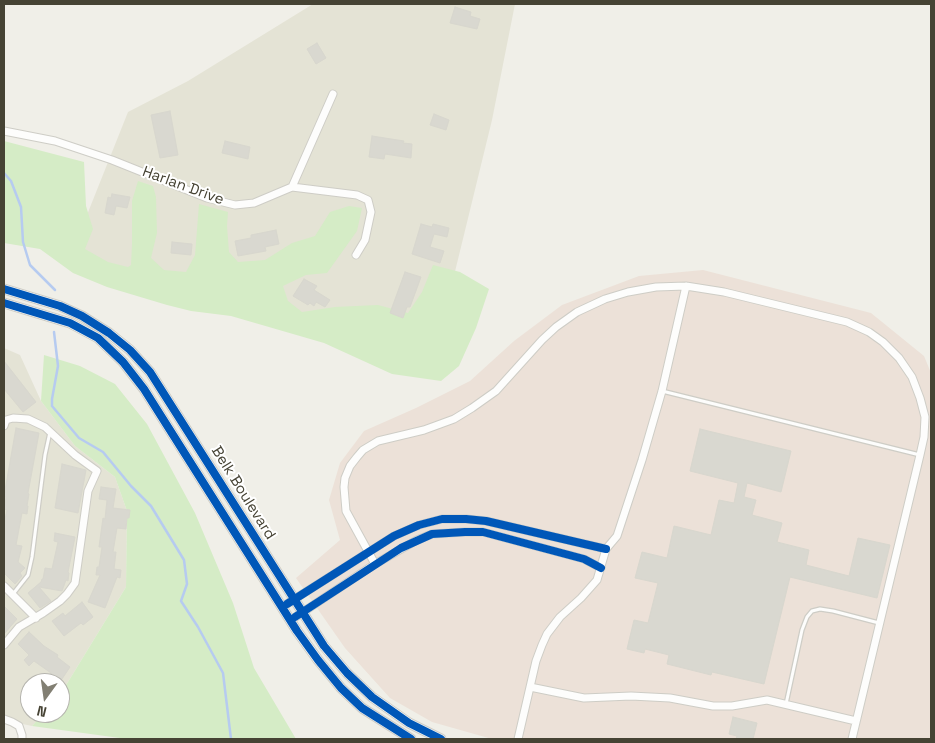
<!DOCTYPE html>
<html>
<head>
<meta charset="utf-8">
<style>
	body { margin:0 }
	#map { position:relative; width:935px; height:743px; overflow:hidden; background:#f0efe8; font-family:"Space Grotesk",sans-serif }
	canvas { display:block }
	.frame { position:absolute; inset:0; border:5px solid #464334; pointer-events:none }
	.north { position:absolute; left:20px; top:673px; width:50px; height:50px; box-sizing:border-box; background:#fff; border:1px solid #b5b4ae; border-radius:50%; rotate:194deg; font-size:14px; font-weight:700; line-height:20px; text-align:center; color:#464334 }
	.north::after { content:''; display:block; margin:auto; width:18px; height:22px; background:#827f73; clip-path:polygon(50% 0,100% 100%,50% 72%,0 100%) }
</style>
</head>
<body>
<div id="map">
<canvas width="935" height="743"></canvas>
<div class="frame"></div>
<div class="north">N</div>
</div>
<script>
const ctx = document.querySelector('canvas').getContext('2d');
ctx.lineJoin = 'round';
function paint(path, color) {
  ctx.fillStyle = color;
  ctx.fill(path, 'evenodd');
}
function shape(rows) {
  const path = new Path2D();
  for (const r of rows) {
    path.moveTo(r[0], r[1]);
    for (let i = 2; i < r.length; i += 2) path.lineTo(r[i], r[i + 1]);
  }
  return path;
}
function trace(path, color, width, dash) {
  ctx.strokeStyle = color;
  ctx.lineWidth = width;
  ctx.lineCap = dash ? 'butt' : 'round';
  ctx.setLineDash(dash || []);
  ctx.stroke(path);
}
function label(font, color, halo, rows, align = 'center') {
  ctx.font = font + ' "Space Grotesk",sans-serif';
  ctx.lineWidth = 4;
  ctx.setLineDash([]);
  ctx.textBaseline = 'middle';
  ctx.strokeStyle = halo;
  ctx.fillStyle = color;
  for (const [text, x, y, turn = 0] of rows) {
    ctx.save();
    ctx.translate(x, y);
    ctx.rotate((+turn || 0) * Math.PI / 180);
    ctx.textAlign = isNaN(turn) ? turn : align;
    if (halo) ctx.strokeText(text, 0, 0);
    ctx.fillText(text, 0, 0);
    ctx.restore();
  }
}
paint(shape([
	[313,4,515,4,492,120,450,292,429,335,297,321,71,255,128,112,188,81],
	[4,348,20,355,41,401,75,446,115,477,127,511,126,587,60,695,60,683,30,683,30,713,44,713,32,726,4,720]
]), '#e4e3d5');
paint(shape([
	[703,270,871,313,924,356,931,373,931,739,492,739,432,722,390,698,345,648,296,578,340,540,329,500,340,463,364,431,416,408,470,381,514,341,562,305,639,276]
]), '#ece1d8');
paint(shape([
	[4,141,84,162,86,206,93,229,85,249,108,262,128,267,131,265,132,244,132,201,138,181,153,186,156,197,157,233,151,258,164,270,186,272,195,255,199,204,228,212,227,226,229,252,238,262,265,260,292,243,315,236,330,212,349,206,362,208,357,231,327,273,306,275,283,286,288,301,302,312,335,307,378,305,408,313,422,292,433,265,460,272,489,289,476,328,459,366,441,381,392,374,324,343,231,316,191,311,167,305,107,287,73,273,40,249,4,243],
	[44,355,80,366,115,384,147,424,195,513,233,603,254,668,296,739,127,739,32,726,44,713,60,713,60,695,126,587,127,511,115,477,75,446,41,401]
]), '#d5ecc6');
trace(shape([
	[4,173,11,181,21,207,23,242,30,265,55,290],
	[54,332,58,366,52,399,52,406,79,438,103,452,131,486,151,506,184,560,187,584,181,601,198,627,223,673,231,739]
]), '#b6cbf0', 2.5);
const building = shape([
	[455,7,471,12,470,16,480,19,477,29,450,23,455,7],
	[317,43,326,58,316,64,307,49,317,43],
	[170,111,178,155,160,158,151,115,170,111],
	[434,114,449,120,446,130,430,125,434,114],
	[372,136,404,141,403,143,412,144,411,158,385,154,384,159,369,157,372,136],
	[225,141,250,147,248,159,222,153,225,141],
	[112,194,130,197,127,208,116,206,114,215,105,213,108,197,111,198,112,194],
	[421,224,432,227,433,224,449,228,447,237,434,234,430,247,444,251,440,263,412,254,421,224],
	[276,230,279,244,265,247,266,251,238,256,235,241,251,238,251,235,276,230],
	[172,242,192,244,191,255,171,253,172,242],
	[405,272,421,277,410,307,407,307,403,318,390,313,405,272],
	[304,279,317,286,314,290,330,300,325,307,316,302,314,306,310,303,308,305,293,296,304,279],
	[4,361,36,402,23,412,4,389,4,361],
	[16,428,39,433,28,493,29,494,27,506,28,506,27,514,22,513,16,545,22,546,18,562,25,568,20,573,22,576,15,584,4,573,4,524,7,510,4,509,6,497,4,496,16,428],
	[700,429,791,451,781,492,747,483,744,497,756,500,752,515,782,523,777,542,809,550,806,565,849,576,858,538,890,545,877,598,790,577,764,684,712,672,711,675,667,664,669,655,645,649,644,653,627,649,634,620,648,623,658,583,635,578,642,552,667,558,674,526,711,535,719,500,734,503,738,483,690,471,700,429],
	[62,464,86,470,78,513,55,508,62,464],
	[101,487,116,489,113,508,130,510,129,518,127,518,126,529,117,528,113,552,116,552,114,569,121,570,120,578,117,577,105,608,88,602,100,575,96,575,97,567,99,567,102,547,99,547,103,518,105,519,107,500,99,499,101,487],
	[55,533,75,537,68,572,69,573,68,581,66,580,62,591,39,587,51,601,40,608,28,593,41,582,42,579,43,579,45,568,52,569,58,542,54,541,55,533],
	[82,602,93,617,83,625,81,623,64,636,52,621,63,613,65,616,82,602],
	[4,606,17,619,4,634,4,606],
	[29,632,44,646,58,655,57,657,70,667,60,682,50,675,51,673,34,661,29,666,24,660,29,655,18,644,29,632],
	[733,717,757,723,753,739,736,739,737,736,729,734,733,717]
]);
paint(building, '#d9d8d0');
trace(building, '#d8d7ce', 1);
const service = shape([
	[662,391,920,455],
	[13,594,28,575,32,557,45,455,50,432],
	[786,704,802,630,807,617,812,611,820,609,833,611,879,623]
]);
const minor = shape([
	[4,131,55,141,112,160,207,198,235,205,254,203,292,187,333,94],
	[292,187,357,195,368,200,371,212,365,240,356,255],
	[4,426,6,420,13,418,28,419,45,427,75,455,97,471,88,491,75,583,67,594,60,601,43,613,19,627,4,645],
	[375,564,346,511,344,487,345,478,350,466,357,457,363,450,378,441,424,430,454,419,472,408,496,391,542,340,556,327,577,312,605,299,628,292,656,287,686,286,724,292,847,322,869,332,883,342,899,358,912,377,920,398,925,417,924,437,920,455,852,739],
	[4,586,36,618],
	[282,607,394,536,419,525,442,519,466,519,486,521,606,549],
	[291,620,375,564,417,540,432,534,465,532,483,532,584,559,601,568],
	[530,687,584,698,631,696,670,698,713,706,732,706,767,700,856,721],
	[4,719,12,722,19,726,22,735,22,739],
	[518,739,536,661,542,645,547,634,560,617,581,598,597,580,606,549,617,536,642,460,662,391,686,286]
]);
const tertiary = shape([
	[4,289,60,306,82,316,109,333,130,350,150,372,324,646,347,673,372,697,409,723,441,739],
	[4,303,70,323,98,338,123,362,144,389,297,631,318,660,341,688,362,708,411,739]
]);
trace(service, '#cecdc6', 5.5);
trace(minor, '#cecdc6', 9);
trace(tertiary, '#cecdc6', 11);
trace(service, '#fdfdfc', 3);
trace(minor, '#fdfdfc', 7);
trace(tertiary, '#fdfdfc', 9);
trace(shape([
	[4,289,60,306,82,316,109,333,130,350,150,372,324,646,347,673,372,697,409,723,441,739],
	[4,303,70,323,98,338,123,362,144,389,297,631,318,660,341,688,362,708,411,739],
	[287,604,394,536,419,525,442,519,466,519,486,521,606,549],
	[295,617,401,548,432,534,465,532,483,532,584,559,601,568]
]), '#0057b8', 8);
label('15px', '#464334', '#fff', [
	["Harlan Drive",183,186,20],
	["Belk Boulevard",243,493,58]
]);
</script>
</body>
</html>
